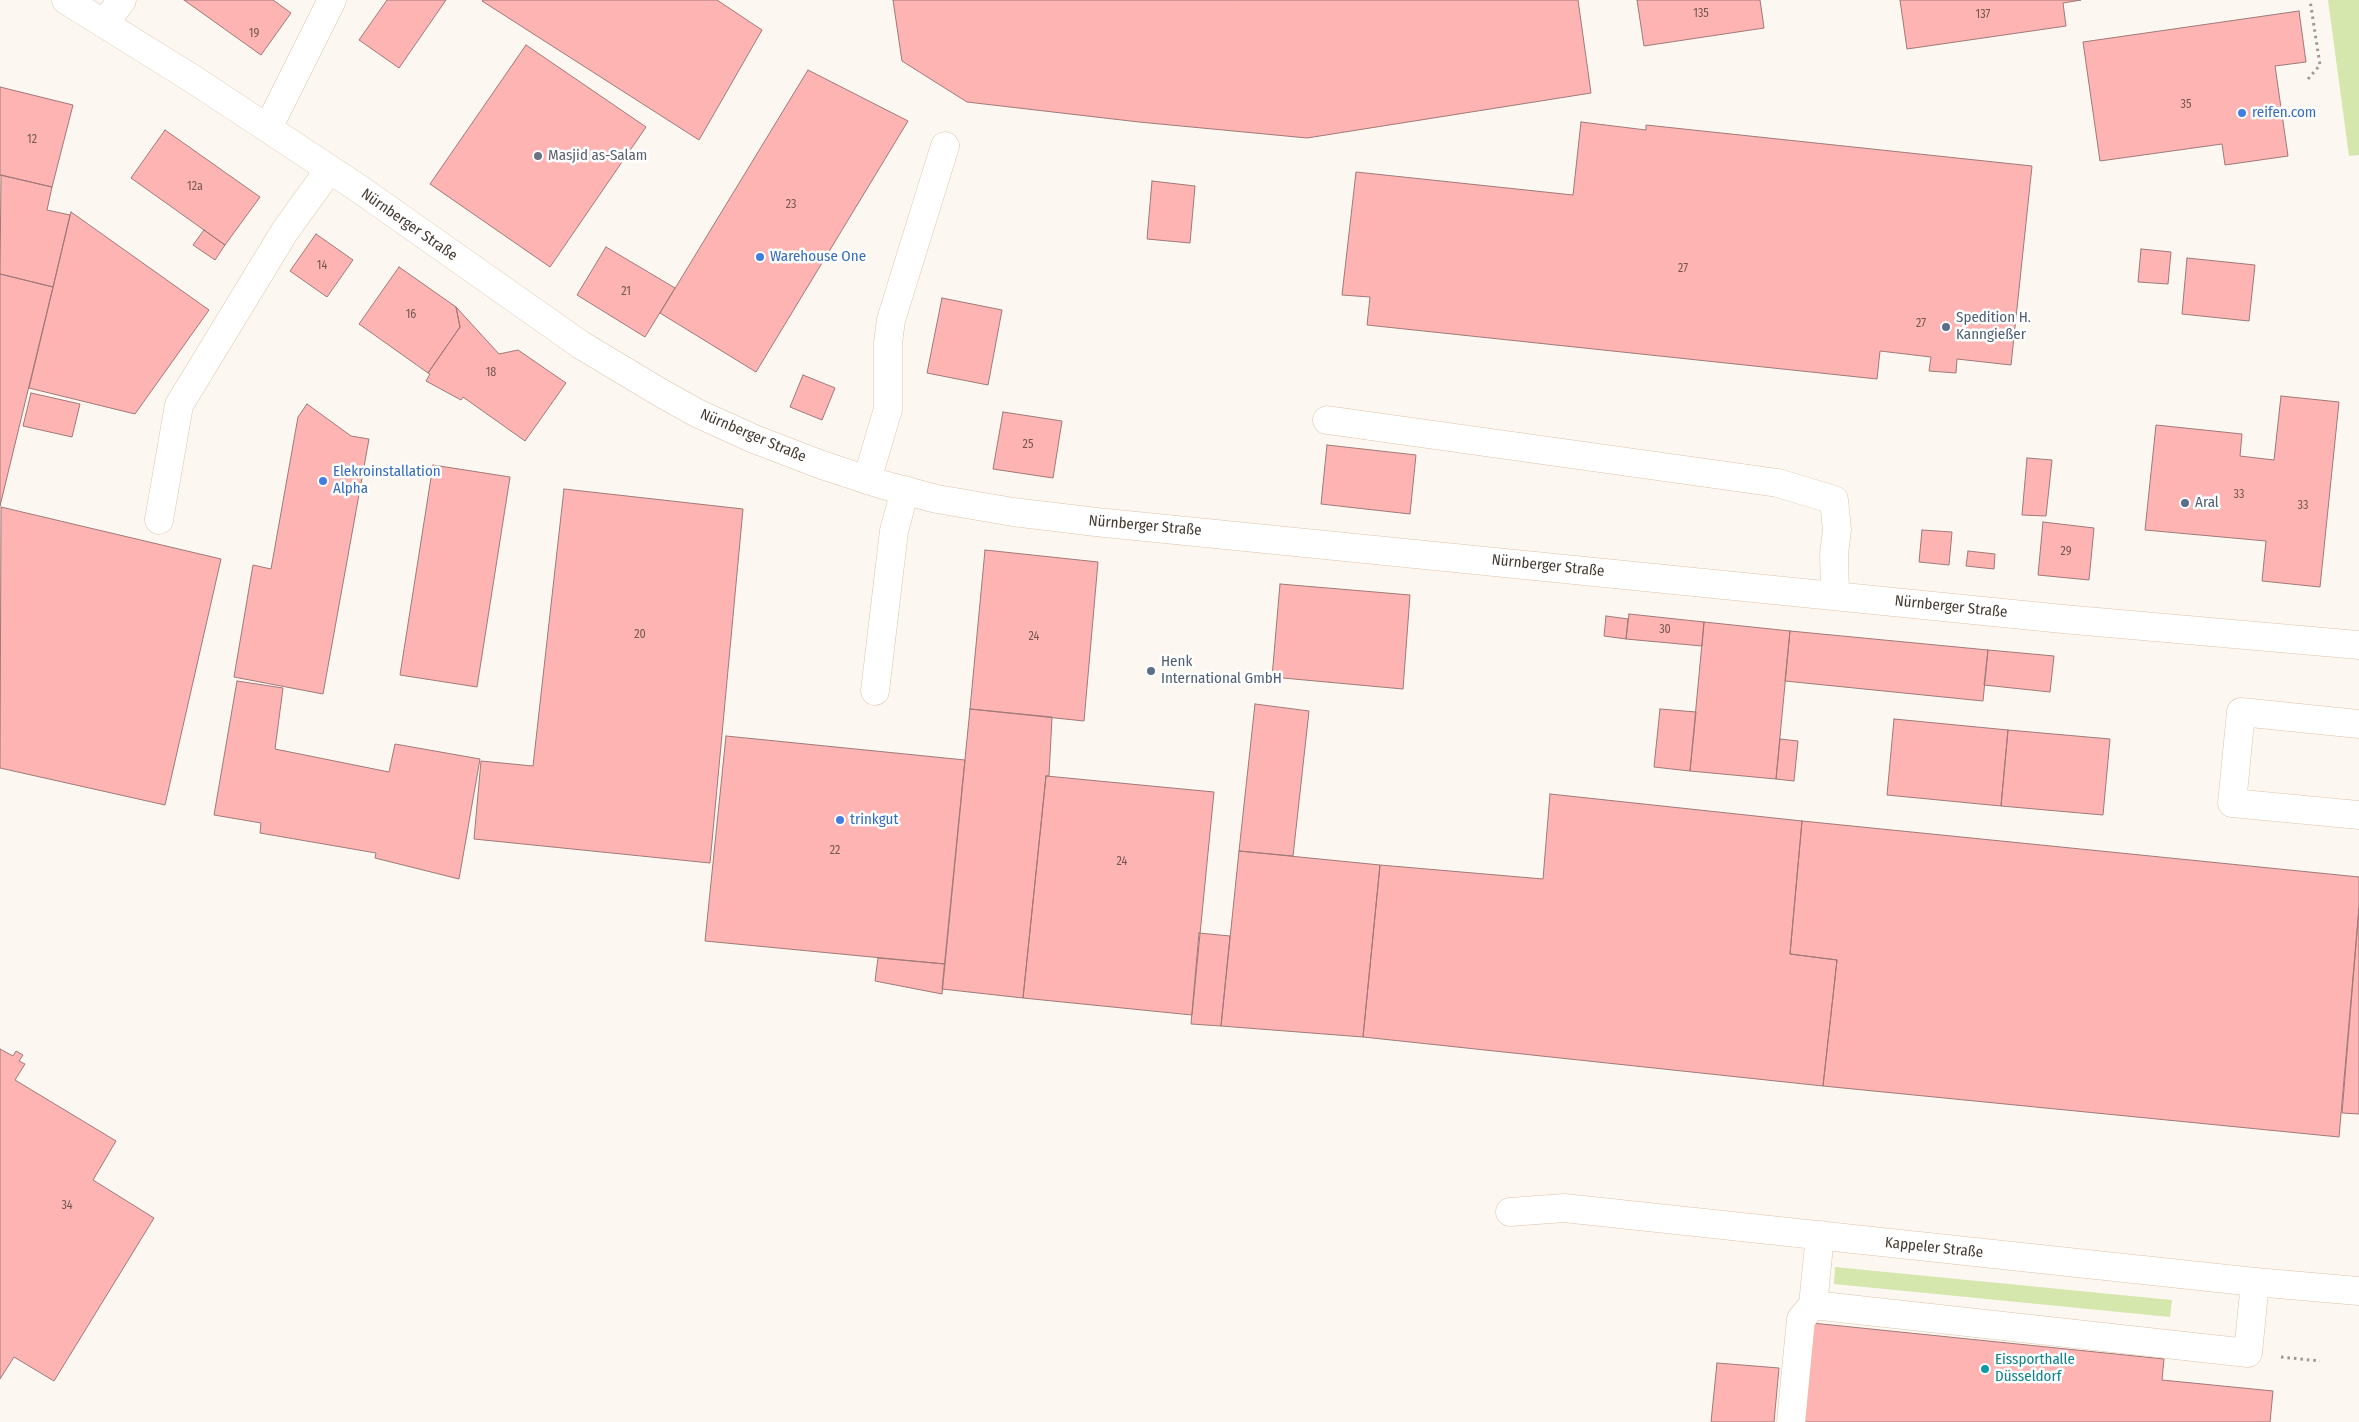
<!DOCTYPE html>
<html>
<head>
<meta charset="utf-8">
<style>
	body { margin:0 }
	canvas { display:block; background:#fdf7f1 }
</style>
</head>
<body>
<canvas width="2359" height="1422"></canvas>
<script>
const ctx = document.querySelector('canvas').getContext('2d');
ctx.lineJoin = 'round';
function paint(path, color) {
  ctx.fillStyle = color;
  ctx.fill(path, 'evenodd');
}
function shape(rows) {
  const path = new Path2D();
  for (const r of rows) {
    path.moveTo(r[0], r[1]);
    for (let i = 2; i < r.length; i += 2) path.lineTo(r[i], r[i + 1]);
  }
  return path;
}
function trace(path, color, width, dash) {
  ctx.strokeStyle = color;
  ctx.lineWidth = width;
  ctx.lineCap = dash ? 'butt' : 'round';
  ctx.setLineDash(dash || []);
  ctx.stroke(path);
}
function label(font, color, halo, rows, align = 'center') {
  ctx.font = font + ' "Fira Sans Condensed",sans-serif';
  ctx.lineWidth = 5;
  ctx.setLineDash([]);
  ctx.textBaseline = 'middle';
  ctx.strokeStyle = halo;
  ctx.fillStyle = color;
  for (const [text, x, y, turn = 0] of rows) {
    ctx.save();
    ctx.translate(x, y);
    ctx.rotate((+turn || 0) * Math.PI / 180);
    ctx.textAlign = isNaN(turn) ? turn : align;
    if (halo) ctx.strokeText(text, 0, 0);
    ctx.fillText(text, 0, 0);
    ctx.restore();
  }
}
paint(shape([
	[2328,0,2359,0,2359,155,2349,156],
	[1835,1267,2172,1300,2170,1317,1834,1284]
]), '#d6e7ae');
const building = shape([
	[184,0,273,0,291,13,261,55,184,0],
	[387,0,446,0,399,68,359,40,387,0],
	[483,0,717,0,762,30,699,140,482,1,483,0],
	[893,0,1578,0,1591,93,1307,138,1139,122,967,102,902,61,893,0],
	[1637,0,1760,0,1764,28,1644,46,1637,0],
	[1900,0,2081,0,2063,3,2066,26,1907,49,1900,0],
	[2299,11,2306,62,2275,66,2288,156,2225,165,2222,144,2100,161,2083,42,2299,11],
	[526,45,646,127,550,267,430,184,526,45],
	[808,70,908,121,756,372,660,313,808,70],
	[0,87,73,105,52,187,0,175,0,87],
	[1581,122,1646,130,1646,125,2032,166,2011,365,1957,359,1956,373,1929,371,1931,357,1880,351,1877,379,1367,325,1370,297,1342,295,1356,172,1573,195,1581,122],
	[165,130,260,197,225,245,131,178,165,130],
	[1,175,52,187,47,210,70,215,53,287,0,274,1,175],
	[1152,181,1195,186,1190,243,1147,239,1152,181],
	[71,212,209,310,135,414,29,388,71,212],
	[204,230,225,245,215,260,193,245,204,230],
	[316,234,353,260,327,297,290,271,316,234],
	[606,247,675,288,645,337,577,295,606,247],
	[2141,249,2171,252,2168,284,2138,282,2141,249],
	[2187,258,2255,265,2249,321,2182,314,2187,258],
	[399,267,456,307,460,327,428,373,359,324,399,267],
	[0,274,53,287,0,506,0,274],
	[942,298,1002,310,988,385,927,373,942,298],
	[456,307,499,354,518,350,566,383,525,441,463,397,461,400,426,381,430,374,428,373,460,327,456,307],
	[803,375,835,388,822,420,790,407,803,375],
	[31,393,80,404,72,437,23,426,31,393],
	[2281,396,2339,402,2320,587,2262,581,2266,541,2145,530,2156,425,2242,434,2240,456,2274,460,2281,396],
	[307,404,351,436,369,439,323,694,234,677,253,565,271,569,298,417,307,404],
	[1003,412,1062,421,1053,478,993,469,1003,412],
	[1327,445,1416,455,1410,514,1321,504,1327,445],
	[2027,458,2052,460,2046,516,2022,515,2027,458],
	[433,465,510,477,477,687,400,675,433,465],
	[564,489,743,509,710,863,474,839,481,761,533,766,564,489],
	[1,507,221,559,165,805,0,768,1,507],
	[2043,522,2094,528,2089,580,2038,575,2043,522],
	[1922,530,1952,532,1949,565,1919,562,1922,530],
	[985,550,1098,562,1084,721,970,709,985,550],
	[1968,551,1995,554,1994,569,1966,566,1968,551],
	[1280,584,1410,595,1403,689,1272,677,1280,584],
	[1629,614,1704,622,1702,646,1626,639,1629,614],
	[1606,616,1628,619,1626,639,1604,636,1606,616],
	[1704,622,1790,631,1776,779,1690,771,1704,622],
	[1790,631,1988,650,1983,701,1785,681,1790,631],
	[1988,650,2054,656,2050,692,1984,685,1988,650],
	[237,681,283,688,275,749,389,772,395,744,480,759,459,879,375,858,376,853,260,833,261,823,214,815,237,681],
	[1255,704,1309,711,1293,856,1239,851,1255,704],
	[970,709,1052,717,1049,776,1046,776,1023,998,942,989,970,709],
	[1660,709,1696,712,1690,771,1654,767,1660,709],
	[1894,719,2008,730,2001,806,1887,795,1894,719],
	[2008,730,2110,739,2103,815,2001,806,2008,730],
	[726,736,965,760,945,964,705,941,726,736],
	[1780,739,1798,741,1794,781,1776,779,1780,739],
	[1046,776,1214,792,1192,1015,1023,998,1046,776],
	[1550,794,1802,821,1790,954,1837,960,1823,1086,1363,1037,1380,865,1543,879,1550,794],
	[1802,821,2359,877,2359,908,2339,1137,1823,1086,1837,960,1790,954,1802,821],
	[1239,851,1380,865,1363,1037,1221,1026,1239,851],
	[2359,908,2359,1114,2342,1113,2359,908],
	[1199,933,1230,936,1221,1026,1191,1024,1199,933],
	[878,958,945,964,942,994,875,981,878,958],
	[0,1049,13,1056,16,1051,23,1055,19,1061,25,1064,15,1080,116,1141,93,1180,154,1218,54,1381,14,1357,0,1379,0,1049],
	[1812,1323,2164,1359,2162,1380,2273,1391,2270,1422,1802,1422,1812,1323],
	[1717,1363,1779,1368,1774,1422,1711,1422,1717,1363]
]);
paint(building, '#feb4b2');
trace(building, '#9f7978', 1);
const minor = shape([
	[66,0,196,81,358,188,581,345,661,393,697,413,754,439,822,465,880,484,937,499,1013,512,1096,522,2063,619,2359,645],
	[104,24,122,0],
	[268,128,332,0],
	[1327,420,1778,483,1834,500,1837,530,1834,554,1835,595],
	[867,480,888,409,888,343,891,320,945,146],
	[159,520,179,405,285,231,329,170],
	[875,691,894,531,905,490],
	[2359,724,2241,712,2232,803,2359,815],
	[1510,1212,1564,1208,2255,1282,2359,1291],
	[1813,1305,2248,1353,2255,1282],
	[1791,1422,1801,1319,1813,1305,1820,1235]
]);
trace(minor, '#dfc3a9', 29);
trace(shape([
	[2308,79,2320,65,2310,0],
	[2281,1357,2320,1361]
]), '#a0978f', 3, [2.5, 4]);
trace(minor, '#fff', 28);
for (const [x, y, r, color] of [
	[2242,113,5,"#3f7fe0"],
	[538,156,5,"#6b7280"],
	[760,257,5,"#3f7fe0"],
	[1946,327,5,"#5c6f8a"],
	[323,481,5,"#3f7fe0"],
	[2185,503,5,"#5c6f8a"],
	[1151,671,5,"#5c6f8a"],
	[840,820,5,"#3f7fe0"],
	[1985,1369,5,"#0f9aa8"]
]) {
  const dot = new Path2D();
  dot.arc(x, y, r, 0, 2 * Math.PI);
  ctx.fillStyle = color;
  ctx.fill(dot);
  trace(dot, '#fff', 2);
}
label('12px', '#745850', null, [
	["135",1701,14],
	["137",1983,15],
	["19",254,34],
	["35",2186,105],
	["12",32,140],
	["12a",195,187],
	["23",791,205],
	["14",322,266],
	["27",1683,269],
	["21",626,292],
	["16",411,315],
	["27",1921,324],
	["18",491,373],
	["25",1028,445],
	["33",2239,495],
	["33",2303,506],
	["29",2066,552],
	["30",1665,630],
	["20",640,635],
	["24",1034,637],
	["22",835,851],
	["24",1122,862],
	["34",67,1206]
]);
label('15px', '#366cbe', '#fff', [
	["reifen.com",2252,113],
	["Warehouse One",770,257],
	["Elekroinstallation",333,472],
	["Alpha",333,489],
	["trinkgut",850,820]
], 'left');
label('15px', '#5b616d', '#fff', [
	["Masjid as-Salam",548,156]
], 'left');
label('15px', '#463a30', '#fff', [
	["Nürnberger Straße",409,225,35],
	["Nürnberger Straße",753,436,23],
	["Nürnberger Straße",1145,526,5],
	["Nürnberger Straße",1548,566,6],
	["Nürnberger Straße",1951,607,6],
	["Kappeler Straße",1934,1248,6]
]);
label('15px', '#4e5e75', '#fff', [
	["Spedition H.",1956,318],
	["Kanngießer",1956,335],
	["Aral",2195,503],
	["Henk",1161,662],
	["International GmbH",1161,679]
], 'left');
label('15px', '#0d838f', '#fff', [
	["Eissporthalle",1995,1360],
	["Düsseldorf",1995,1377]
], 'left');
</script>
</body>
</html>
